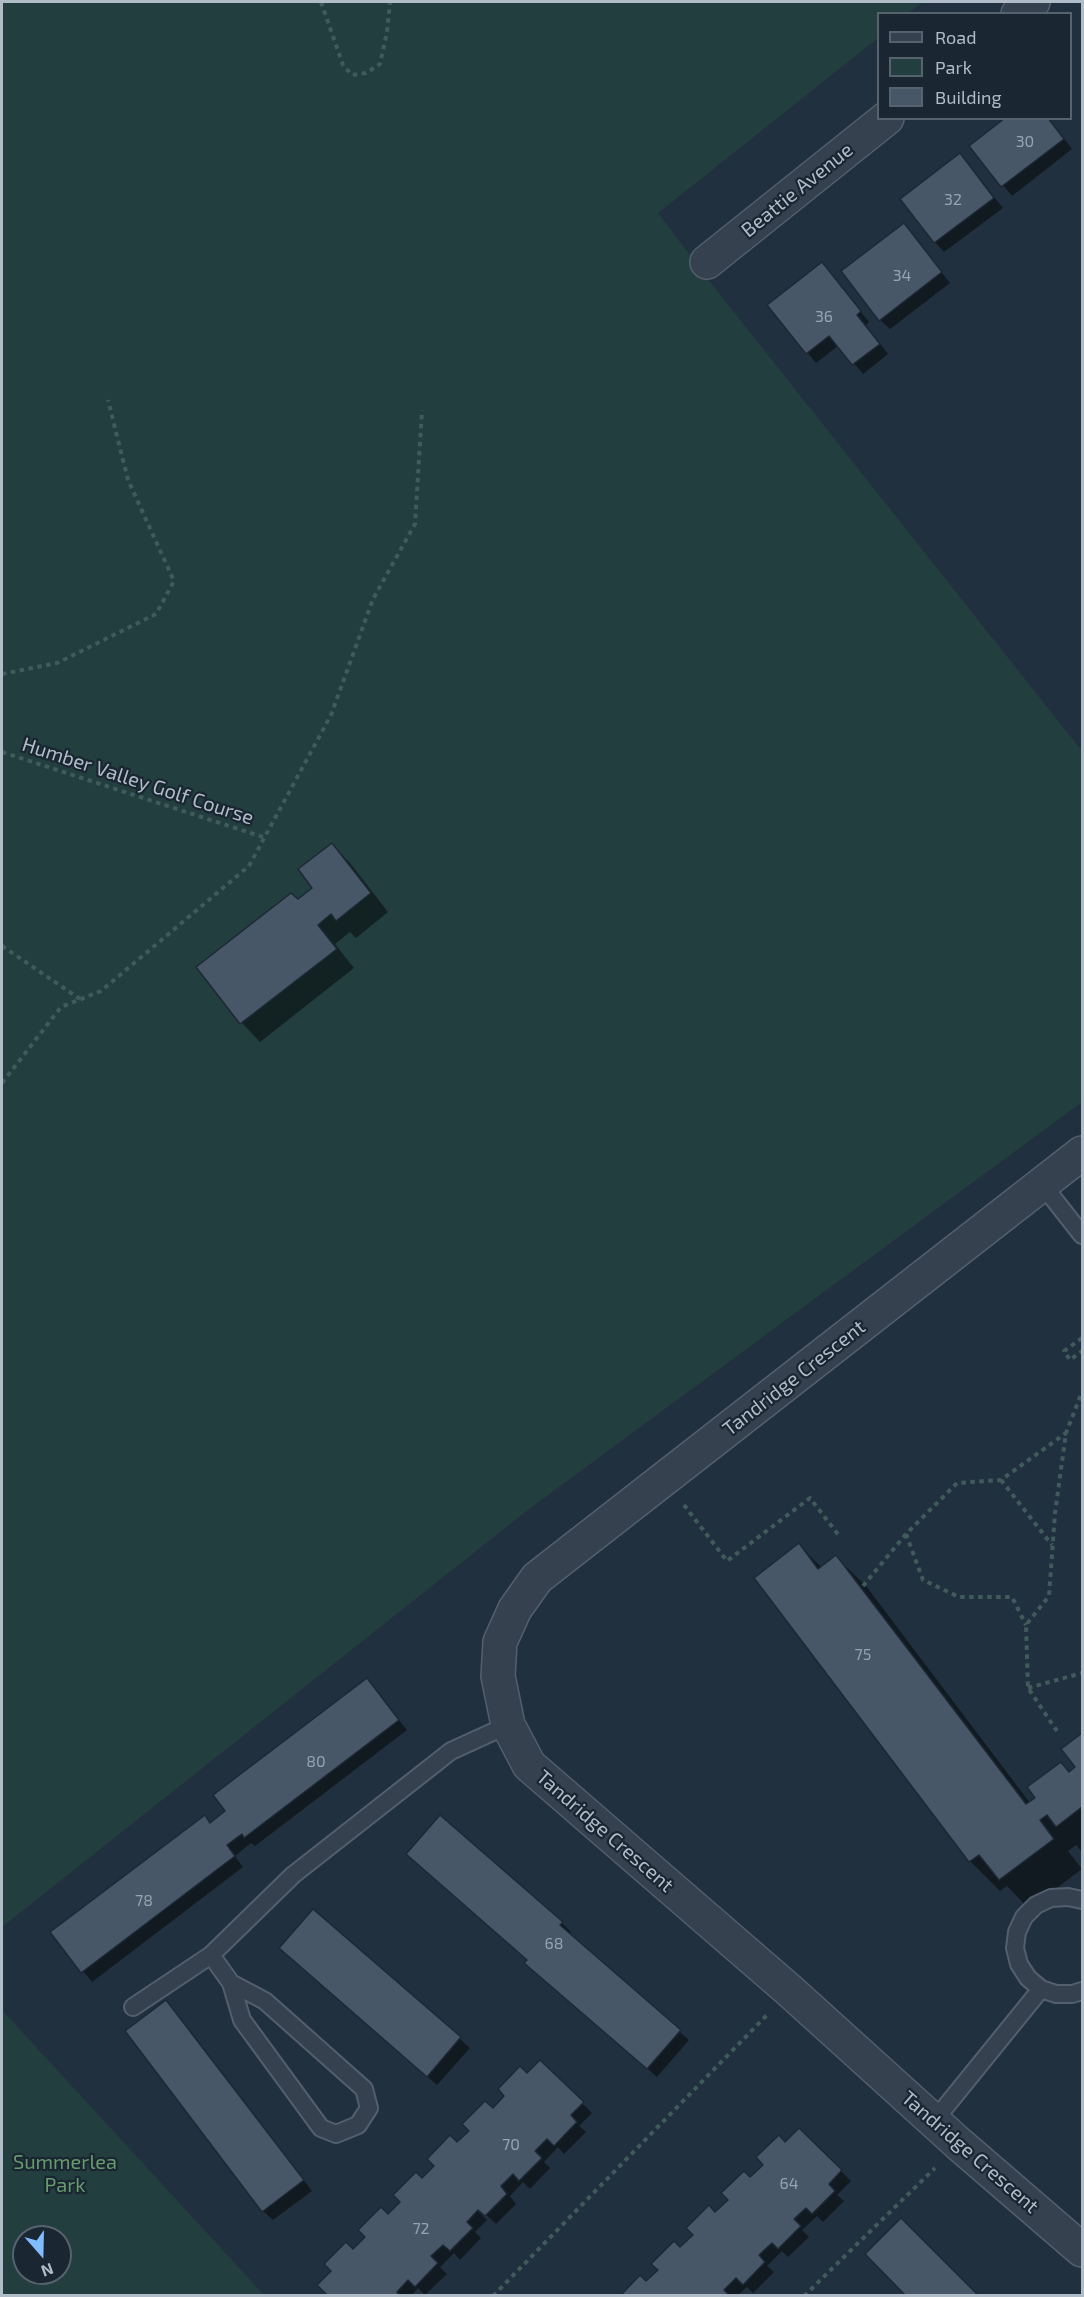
<!DOCTYPE html>
<html>
<head>
<meta charset="utf-8">
<style>
	body { margin:0 }
	#map { position:relative; width:1084px; height:2297px; overflow:hidden; background:#21303e; font-family:"Exo 2",sans-serif }
	canvas { display:block }
	.frame { position:absolute; inset:0; border:3px solid #b1bcc9; pointer-events:none }
	.legend { position:absolute; left:877px; top:12px; width:195px; height:108px; box-sizing:border-box; background:#1a2632; border:2px solid #56626e; margin:0; padding:8px 10px; list-style:none; font-size:18px; color:#b1bcc9 }
	.legend li { display:flex; align-items:center; gap:12px; height:30px }
	.legend b { width:30px; border:2px solid #56626e }
	.north { position:absolute; left:12px; top:2225px; width:60px; height:60px; box-sizing:border-box; background:#1a2632; border:2px solid #56626e; border-radius:50%; rotate:160deg; font-size:16px; font-weight:700; line-height:24px; text-align:center; color:#b1bcc9 }
	.north::after { content:''; display:block; margin:auto; width:21px; height:27px; background:#80bcff; clip-path:polygon(50% 0,100% 100%,50% 72%,0 100%) }
</style>
</head>
<body>
<div id="map">
<canvas width="1084" height="2297"></canvas>
<div class="frame"></div>
<ul class="legend">
<li><b style="height:8px;background:#35414e"></b>Road</li>
<li><b style="height:16px;background:#233e3f"></b>Park</li>
<li><b style="height:16px;background:#475767"></b>Building</li>
</ul>
<div class="north">N</div>
</div>
<script>
const ctx = document.querySelector('canvas').getContext('2d');
ctx.lineJoin = 'round';
function paint(path, color) {
  ctx.fillStyle = color;
  ctx.fill(path, 'evenodd');
}
function shape(rows) {
  const path = new Path2D();
  for (const r of rows) {
    path.moveTo(r[0], r[1]);
    for (let i = 2; i < r.length; i += 2) path.lineTo(r[i], r[i + 1]);
  }
  return path;
}
function trace(path, color, width, dash) {
  ctx.strokeStyle = color;
  ctx.lineWidth = width;
  ctx.lineCap = dash ? 'butt' : 'round';
  ctx.setLineDash(dash || []);
  ctx.stroke(path);
}
function label(font, color, halo, rows, align = 'center') {
  ctx.font = font + ' "Exo 2",sans-serif';
  ctx.lineWidth = 4.5;
  ctx.setLineDash([]);
  ctx.textBaseline = 'middle';
  ctx.strokeStyle = halo;
  ctx.fillStyle = color;
  for (const [text, x, y, turn = 0] of rows) {
    ctx.save();
    ctx.translate(x, y);
    ctx.rotate((+turn || 0) * Math.PI / 180);
    ctx.textAlign = isNaN(turn) ? turn : align;
    if (halo) ctx.strokeText(text, 0, 0);
    ctx.fillText(text, 0, 0);
    ctx.restore();
  }
}
paint(shape([
	[2,2,923,2,908,13,878,14,878,38,658,213,714,287,1082,751,1082,1102,529,1509,2,1927],
	[2,2010,264,2295,2,2295],
	[24,2237,60,2237,60,2273,24,2273]
]), '#233e3f');
paint(shape([
	[1048,118,1072,149,1012,196,971,146],
	[960,155,1003,208,944,252,935,242],
	[904,225,950,283,890,329,880,320],
	[822,264,869,322,866,325,888,354,863,374,839,345,816,363,769,305],
	[332,845,350,863,388,912,356,938,350,932,335,944,354,968,260,1042,242,1023,198,967,314,888],
	[799,1545,822,1568,836,1557,866,1586,1030,1803,1078,1767,1063,1749,1082,1735,1082,1852,1076,1845,1068,1851,1082,1869,1029,1909,1007,1886,1000,1891,970,1861],
	[367,1680,407,1730,255,1846,251,1843,235,1856,243,1867,92,1982,52,1933,204,1817,211,1824],
	[314,1911,470,2048,437,2085,281,1948],
	[562,1923,571,1932,569,1935,689,2040,657,2077,526,1963],
	[166,2002,175,2012,312,2191,273,2220,263,2211],
	[540,2062,592,2113,579,2126,586,2132,564,2154,558,2147,544,2162,550,2168,530,2189,523,2182,510,2196,516,2204,496,2224,481,2210,479,2212,487,2220,475,2232,481,2238,460,2260,454,2253,440,2267,447,2274,425,2295,418,2288,411,2296,330,2296,353,2251],
	[799,2130,851,2181,837,2195,844,2201,823,2222,817,2216,802,2230,809,2237,788,2257,782,2251,767,2266,774,2272,753,2293,747,2287,737,2296,622,2296,646,2283]
]), '#0007');
const building = shape([
	[1005,118,1048,118,1064,139,1001,187,969,146,1005,118],
	[960,153,994,198,934,243,900,199,960,153],
	[904,223,942,272,879,321,841,271,904,223],
	[822,262,861,311,857,315,880,344,852,365,829,336,806,354,767,305,822,262],
	[332,843,371,893,336,921,331,914,318,925,337,949,240,1024,196,967,291,893,298,899,312,888,298,869,332,843],
	[799,1543,818,1569,836,1555,1026,1804,1035,1798,1027,1787,1061,1762,1069,1772,1075,1767,1061,1749,1082,1733,1082,1807,1056,1827,1047,1815,1040,1820,1054,1839,999,1880,979,1855,969,1862,754,1578,799,1543],
	[367,1678,399,1720,244,1838,242,1834,227,1845,235,1856,81,1973,50,1932,205,1815,210,1823,225,1811,213,1795,367,1678],
	[440,1815,563,1922,560,1925,681,2030,647,2069,524,1963,527,1960,406,1854,440,1815],
	[313,1909,461,2037,427,2077,279,1948,313,1909],
	[166,2000,304,2180,262,2212,125,2031,166,2000],
	[540,2060,584,2102,571,2115,577,2122,554,2146,547,2139,535,2151,542,2158,519,2181,513,2174,501,2186,507,2194,485,2216,478,2210,467,2222,473,2228,450,2251,443,2245,431,2256,438,2263,415,2287,408,2280,397,2292,400,2296,328,2296,317,2285,331,2271,324,2264,346,2242,353,2249,365,2237,358,2230,381,2207,388,2214,400,2202,393,2195,416,2172,422,2178,434,2166,427,2159,450,2135,457,2142,469,2131,462,2124,485,2101,493,2108,504,2096,498,2089,520,2066,527,2073,540,2060],
	[799,2128,842,2170,829,2184,835,2191,812,2214,806,2208,794,2219,801,2226,778,2249,772,2243,759,2255,765,2262,743,2285,736,2278,724,2290,730,2296,620,2296,640,2275,646,2281,658,2270,651,2264,674,2241,680,2247,693,2235,686,2228,709,2205,715,2212,728,2200,721,2193,744,2171,750,2177,763,2165,756,2157,779,2135,785,2142,799,2128],
	[901,2218,979,2296,906,2296,865,2254,901,2218]
]);
paint(building, '#475767');
trace(building, '#1c2835', 1.5);
const lane = shape([
	[1042,1184,1082,1235],
	[1082,1900,1068,1897,1051,1898,1036,1905,1024,1917,1017,1932,1015,1948,1019,1964,1028,1978,1041,1989,1056,1994,1072,1994,1082,1991],
	[211,1955,231,1983,242,2020,321,2128,336,2134,358,2125,369,2108,364,2089,265,2001,231,1983],
	[133,2007,211,1955,293,1875,451,1751,508,1725],
	[934,2121,1041,1989]
]);
const street = shape([
	[1018,14,1033,2],
	[707,262,887,118],
	[1082,1153,537,1578,515,1609,500,1642,498,1676,508,1725,529,1765,790,1991,959,2144,1082,2250]
]);
trace(lane, '#535f6c', 20);
trace(street, '#535f6c', 36);
trace(shape([
	[321,2,343,65,352,75,366,73,380,64,387,32,390,2],
	[2,674,57,663,156,614,174,581,128,480,108,400],
	[2,752,266,838],
	[2,946,80,999],
	[2,1083,61,1007,101,991,249,866,331,715,373,599,415,524,422,410],
	[1082,1338,1064,1351,1070,1360,1082,1351],
	[1001,1480,1052,1545],
	[684,1505,727,1561,810,1498,840,1537],
	[906,1534,923,1580,959,1597,1012,1597,1026,1625],
	[863,1586,906,1534,957,1483,1001,1480,1066,1433],
	[1028,1688,1082,1673],
	[1057,1731,1028,1688,1026,1625,1049,1596,1055,1513,1066,1433,1082,1392],
	[493,2296,767,2015],
	[804,2296,935,2168]
]), '#415b5c', 4, [4.5, 4.5]);
trace(lane, '#35414e', 16);
trace(street, '#35414e', 33);
label('16px', '#96a3b0', null, [
	["30",1025,142],
	["32",953,200],
	["34",902,276],
	["36",824,317],
	["75",863,1655],
	["80",316,1762],
	["78",144,1901],
	["68",554,1944],
	["70",511,2145],
	["64",789,2184],
	["72",421,2229]
]);
label('20px', '#b1bcc9', '#1a2632', [
	["Beattie Avenue",797,190,-39],
	["Humber Valley Golf Course",138,781,18],
	["Tandridge Crescent",794,1378,-38],
	["Tandridge Crescent",605,1831,41],
	["Tandridge Crescent",970,2152,41]
]);
label('20px', '#669c6d', '#1a2632', [
	["Summerlea",65,2162],
	["Park",65,2185]
]);
</script>
</body>
</html>
